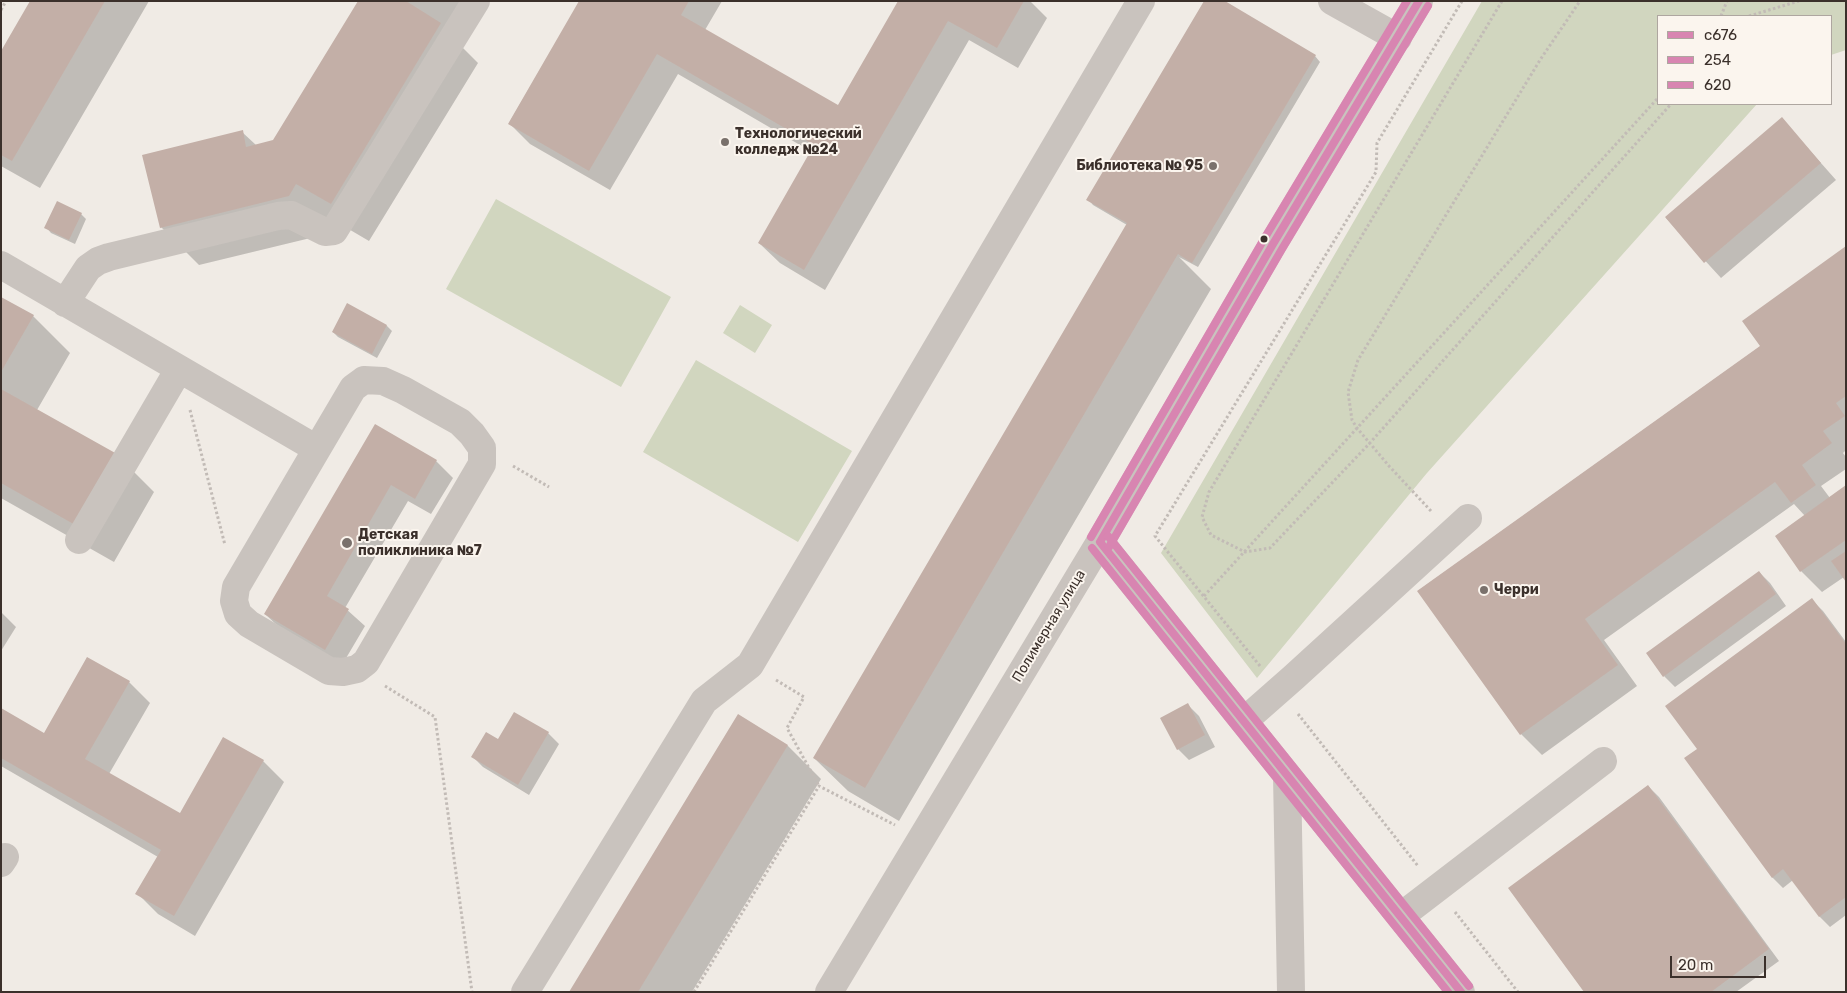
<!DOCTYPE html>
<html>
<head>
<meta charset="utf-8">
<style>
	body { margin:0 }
	#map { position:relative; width:1847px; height:993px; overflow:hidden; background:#f0ebe5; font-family:Rubik,sans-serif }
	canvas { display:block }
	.frame { position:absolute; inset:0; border:2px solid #3b302b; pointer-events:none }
	.legend { position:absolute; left:1657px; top:15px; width:175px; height:90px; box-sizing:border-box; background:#fbf5ee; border:1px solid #aea6a0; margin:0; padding:6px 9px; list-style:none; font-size:15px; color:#3b302b }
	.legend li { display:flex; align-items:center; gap:10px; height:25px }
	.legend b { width:25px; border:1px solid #aea6a0 }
	.scale { position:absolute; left:1670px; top:956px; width:96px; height:22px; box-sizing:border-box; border:2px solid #3b302b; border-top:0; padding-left:6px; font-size:15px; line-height:18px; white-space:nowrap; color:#3b302b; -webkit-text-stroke:4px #fbf5ee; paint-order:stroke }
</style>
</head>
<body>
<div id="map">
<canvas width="1847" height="993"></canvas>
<div class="frame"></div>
<ul class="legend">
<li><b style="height:6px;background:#d885b1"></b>с676</li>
<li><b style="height:6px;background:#d885b1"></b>254</li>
<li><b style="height:6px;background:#d885b1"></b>620</li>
</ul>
<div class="scale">20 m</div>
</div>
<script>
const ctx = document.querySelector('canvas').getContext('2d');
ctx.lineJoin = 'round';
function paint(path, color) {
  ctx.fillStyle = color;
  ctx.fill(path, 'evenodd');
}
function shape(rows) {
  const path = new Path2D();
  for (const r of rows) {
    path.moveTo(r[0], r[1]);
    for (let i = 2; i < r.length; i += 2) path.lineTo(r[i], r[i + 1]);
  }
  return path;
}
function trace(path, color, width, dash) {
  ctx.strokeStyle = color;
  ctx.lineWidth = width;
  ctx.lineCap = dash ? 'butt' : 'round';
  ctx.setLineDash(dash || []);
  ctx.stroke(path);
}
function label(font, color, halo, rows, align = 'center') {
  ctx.font = font + ' Rubik,sans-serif';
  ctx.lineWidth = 4;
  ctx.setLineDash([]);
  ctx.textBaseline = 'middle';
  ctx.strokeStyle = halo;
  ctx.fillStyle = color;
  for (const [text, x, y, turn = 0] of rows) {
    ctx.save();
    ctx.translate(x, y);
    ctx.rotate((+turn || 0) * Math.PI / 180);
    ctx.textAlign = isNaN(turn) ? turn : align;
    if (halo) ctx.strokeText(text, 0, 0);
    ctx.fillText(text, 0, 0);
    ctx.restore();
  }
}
paint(shape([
	[1482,1,1846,1,1846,50,1831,55,1831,16,1658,16,1658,104,1757,104,1427,473,1257,678,1161,553],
	[496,199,671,297,621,387,446,289],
	[740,305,772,325,755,353,723,333],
	[696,360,852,451,798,542,643,452]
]), '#d1d6bf');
paint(shape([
	[31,1,149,1,40,188,1,166,1,53],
	[359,1,467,1,448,33,478,63,369,241,335,221,327,234,199,265,161,227,242,132,256,145,274,141],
	[580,1,722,1,705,30,838,106,899,1,1030,1,1047,18,1018,68,969,40,825,290,780,263,759,243,812,152,678,74,610,190,530,144,509,123],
	[1315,56,1320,62,1198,267,1179,257,1211,289,899,821,848,791,814,758,1127,225,1093,205,1088,199],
	[1782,119,1836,180,1721,278,1666,218],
	[81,214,86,219,75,244,51,233,46,227],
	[1846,248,1846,450,1843,453,1846,457,1846,469,1821,486,1830,498,1846,486,1846,579,1844,577,1822,592,1801,571,1776,536,1805,516,1794,504,1604,640,1637,686,1542,755,1521,734,1418,591,1761,346],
	[1,298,33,316,70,353,37,410,117,455,154,492,114,562,1,498],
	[348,305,387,326,392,331,377,358,338,337,333,332],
	[375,426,436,461,453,478,431,514,408,501,345,608,365,626,342,665,282,630,265,614],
	[1759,572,1770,583,1786,606,1675,687,1664,676],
	[1812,600,1823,611,1846,642,1846,915,1830,927,1819,916,1793,880,1783,888,1772,877,1698,749],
	[1,612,16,627,1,651],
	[129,682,150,703,109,774,180,815,263,761,284,782,195,936,158,914,137,893,158,857,1,766,1,710,44,735],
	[1188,705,1199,716,1215,747,1189,760,1178,749],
	[739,716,788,746,821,779,692,992,571,992],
	[548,733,559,744,529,795,483,767,472,756,499,741],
	[1648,786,1659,797,1779,961,1736,992,1586,992]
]), '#0003');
paint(shape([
	[30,1,105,1,12,161,1,155,1,51],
	[358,1,406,1,441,23,331,204,296,184,289,196,160,228,142,155,243,130,246,147,273,140],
	[579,1,689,1,681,15,838,105,898,1,1024,1,997,48,948,21,804,270,758,243,814,145,657,54,589,171,508,124],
	[1204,1,1225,1,1316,55,1192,263,1178,254,865,788,813,758,1127,223,1086,200],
	[1782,117,1821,163,1704,263,1665,217],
	[57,201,82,213,69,240,44,228],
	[1846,246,1846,396,1836,403,1845,416,1823,431,1832,443,1802,465,1816,485,1791,503,1775,482,1585,619,1618,665,1520,735,1417,591,1760,346,1742,321],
	[1,297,34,315,1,372],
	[347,303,387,325,372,354,332,332],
	[1,389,117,454,77,526,1,483],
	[375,424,437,460,415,499,391,485,327,596,349,609,325,650,264,614],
	[1846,485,1846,540,1800,572,1775,536],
	[1846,551,1846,582,1831,561],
	[1759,571,1776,594,1663,677,1646,653],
	[1812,598,1846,644,1846,897,1819,917,1783,869,1772,878,1684,758,1697,749,1665,706],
	[87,657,130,681,85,759,180,813,223,737,264,760,174,916,135,894,161,850,1,758,1,708,44,733],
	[1188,703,1205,735,1177,750,1160,718],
	[514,712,549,732,518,785,471,757,486,732,498,739],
	[738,714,788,745,638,992,569,992],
	[1648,785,1769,949,1711,992,1584,992,1508,888]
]), '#c3afa7');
trace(shape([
	[1502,1,1209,492,1202,517,1211,535,1245,552,1270,548,1369,444,1671,104],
	[1,10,6,1],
	[1721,16,1727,1],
	[1749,16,1799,1],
	[190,410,225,545],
	[513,466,549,487],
	[1431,511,1389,466,1357,428,1352,420,1348,392,1358,360,1540,60,1580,1],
	[1204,596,1658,98],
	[1260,666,1155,536,1376,172,1377,143,1462,1],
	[776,680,804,697,787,728,819,786],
	[385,686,435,717,472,992],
	[1298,714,1418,866],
	[1455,912,1518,992],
	[694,992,819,786,895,825]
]), '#c2bbb6', 3, [2.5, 2.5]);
trace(shape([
	[1332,1,1398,38],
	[1,265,317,449],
	[65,303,88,268,98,261,109,257,278,216,291,215,325,232,334,231,476,1],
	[364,380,383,381,403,390,460,422,472,434,482,448,482,464,366,662,357,669,343,672,329,671,249,624,238,614,234,601,236,587,317,449,353,388,364,380],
	[79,540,179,369],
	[1100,542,1461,992],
	[1244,721,1294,677,1468,518],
	[1287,775,1291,992],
	[1,863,5,857],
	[1401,916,1603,761],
	[525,992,704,701,750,665,1141,1],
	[829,992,1100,542,1273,244,1419,1]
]), '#c9c3be', 28);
trace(shape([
	[1100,542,1273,244,1419,1],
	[1100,542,1461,992]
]), '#d885b1', 8);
trace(shape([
	[1109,547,1282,249,1428,6],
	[1092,548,1448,992]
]), '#d885b1', 8);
trace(shape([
	[1108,536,1469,986],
	[1091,537,1264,239,1407,1]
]), '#d885b1', 8);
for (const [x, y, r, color] of [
	[725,142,5,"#7a716c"],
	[1213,166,5,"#7a716c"],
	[1264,239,4.5,"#3b302b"],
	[347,543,6,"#7a716c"],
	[1484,590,5,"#7a716c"]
]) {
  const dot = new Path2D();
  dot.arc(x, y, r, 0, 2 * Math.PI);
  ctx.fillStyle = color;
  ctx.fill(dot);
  trace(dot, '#fbf5ee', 2);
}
label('bold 14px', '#3b302b', '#fbf5ee', [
	["Технологический",735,134],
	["колледж №24",735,150],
	["Библиотека № 95",1203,166,"right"],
	["Детская",358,535],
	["поликлиника №7",358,551],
	["Черри",1494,590]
], 'left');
label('14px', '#3b302b', '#fbf5ee', [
	["Полимерная улица",1049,626,-59]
]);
</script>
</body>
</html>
